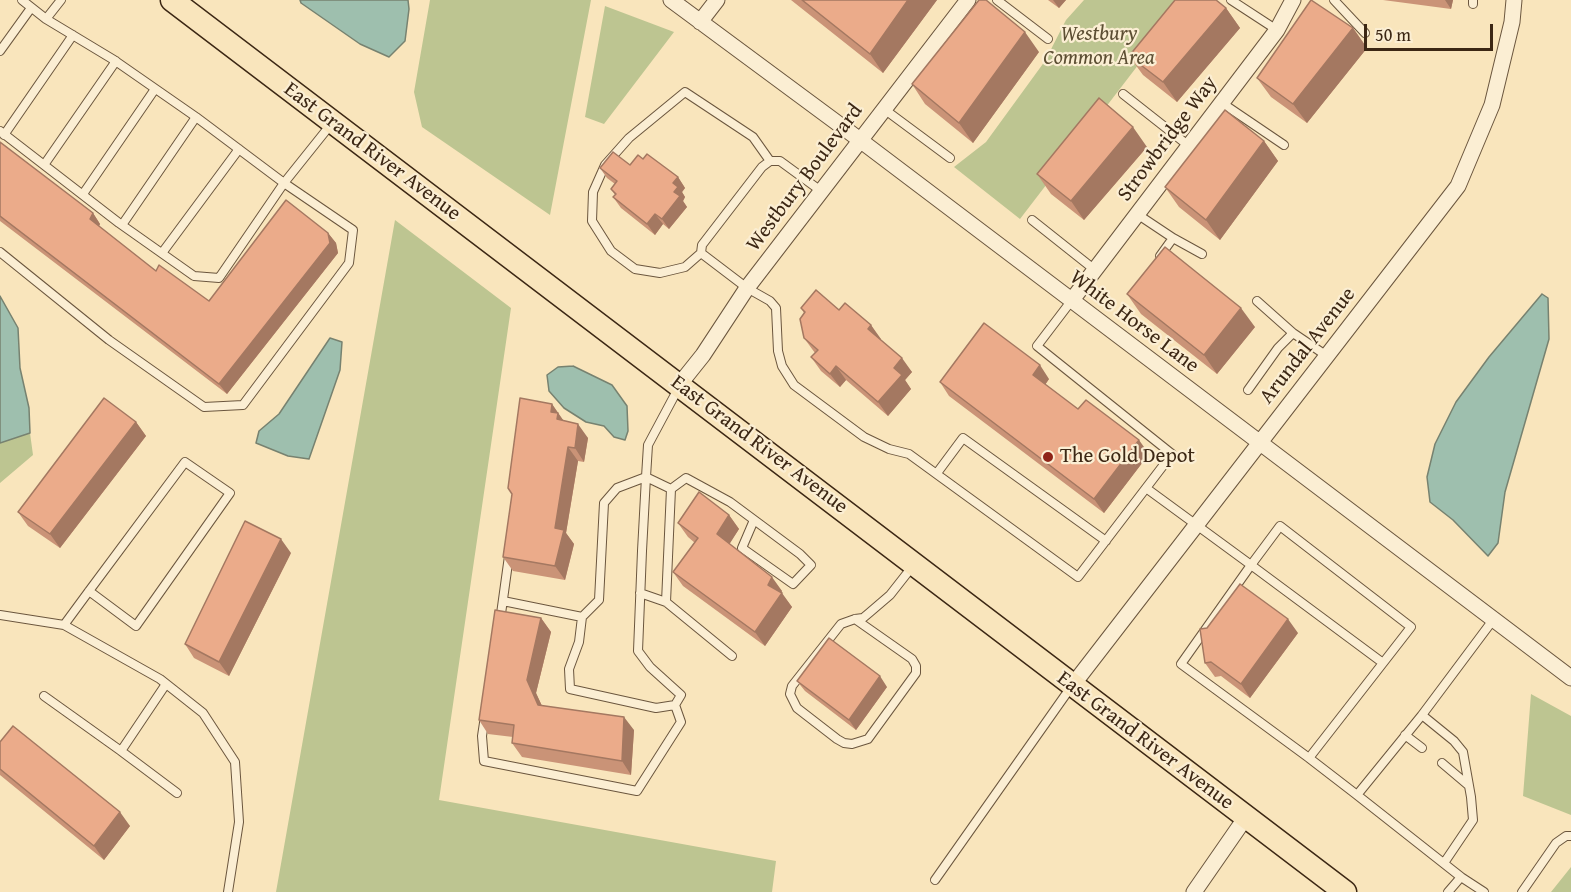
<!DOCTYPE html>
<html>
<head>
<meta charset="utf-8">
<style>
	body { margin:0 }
	#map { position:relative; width:1571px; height:892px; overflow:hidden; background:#f9e5bc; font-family:"Gentium Book Plus",serif }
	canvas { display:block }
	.scale { position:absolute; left:1364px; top:24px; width:129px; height:27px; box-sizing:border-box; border:3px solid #3c2714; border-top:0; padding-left:8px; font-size:18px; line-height:21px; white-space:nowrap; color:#3c2714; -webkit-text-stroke:4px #fbeed3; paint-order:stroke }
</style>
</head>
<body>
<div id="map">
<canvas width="1571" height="892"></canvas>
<div class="scale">50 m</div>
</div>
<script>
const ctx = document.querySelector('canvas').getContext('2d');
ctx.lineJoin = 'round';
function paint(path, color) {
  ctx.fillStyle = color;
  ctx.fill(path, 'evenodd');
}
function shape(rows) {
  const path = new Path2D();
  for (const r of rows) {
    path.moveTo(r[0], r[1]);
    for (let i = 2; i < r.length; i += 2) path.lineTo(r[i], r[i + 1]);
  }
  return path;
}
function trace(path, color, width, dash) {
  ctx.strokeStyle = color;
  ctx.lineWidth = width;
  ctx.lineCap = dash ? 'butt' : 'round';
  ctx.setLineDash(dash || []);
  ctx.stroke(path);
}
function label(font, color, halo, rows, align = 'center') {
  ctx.font = font + ' "Gentium Book Plus",serif';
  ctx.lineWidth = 4.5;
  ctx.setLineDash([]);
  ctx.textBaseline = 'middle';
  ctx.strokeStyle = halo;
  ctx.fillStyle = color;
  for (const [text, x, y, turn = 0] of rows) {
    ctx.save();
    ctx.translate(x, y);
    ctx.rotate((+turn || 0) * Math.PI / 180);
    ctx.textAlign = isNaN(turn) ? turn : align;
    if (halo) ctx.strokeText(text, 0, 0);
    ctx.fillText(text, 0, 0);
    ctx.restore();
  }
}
paint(shape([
	[430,0,591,0,550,215,422,127,414,92],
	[1084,0,1188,0,1020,219,954,167,986,142,1045,61,1066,20],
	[605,6,674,32,604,124,585,117],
	[395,220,511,308,439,800,776,861,772,892,276,892],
	[30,433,33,455,0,483,0,443],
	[1531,694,1571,716,1571,815,1523,796],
	[1571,867,1571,892,1551,892]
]), '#bdc591');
const water = shape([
	[300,0,408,0,409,9,405,41,389,57,360,44,301,3,300,0],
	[1542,294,1548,298,1549,339,1505,492,1498,543,1488,556,1453,520,1430,502,1427,477,1435,444,1456,402,1489,357,1542,294],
	[0,296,18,328,20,368,29,408,30,433,0,443,0,296],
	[330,338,342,342,340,370,309,459,288,456,256,443,259,431,279,414,330,338],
	[573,366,612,385,627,406,628,431,625,440,614,437,604,426,586,422,564,408,549,391,547,375,558,367,573,366]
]);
paint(water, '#9ebfae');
trace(water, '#778270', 1.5);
const service = shape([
	[22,0,46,19,114,60,196,117,284,183,332,123],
	[997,0,1048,39],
	[1231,0,1277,30],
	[1334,0,1365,33],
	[1473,4,1473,0],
	[46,19,61,0],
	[0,51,31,8],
	[1123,94,1189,146],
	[1222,103,1284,145],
	[884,109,950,158],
	[0,131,119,223,194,276,219,278,284,183,353,230,349,263,243,405,204,407,109,340,0,252],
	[4,135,73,35],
	[44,165,116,61],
	[821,191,780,161,770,161,762,167,702,245,701,253,747,288,770,301,776,308,778,351,782,366,794,385,864,437,889,449,909,454,1078,577,1172,454,1037,346,1072,300],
	[83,194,155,89],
	[1137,214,1173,238,1160,256],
	[1032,220,1095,270],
	[122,225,196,117],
	[1173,238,1202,254],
	[162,253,239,149],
	[701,253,685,267,660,273,635,269,611,251,592,221,593,192,605,165,629,138,685,92,753,137,770,161],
	[1257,301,1293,333],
	[1248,390,1278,348,1293,333,1327,356],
	[937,473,963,438,1106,541],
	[1146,488,1251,565,1383,663,1309,758,1181,664,1251,565,1280,526,1411,627,1383,663],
	[671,489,686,478,730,502,800,554,811,565,793,584,742,548,754,520],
	[640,593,666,602,732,656],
	[503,601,582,617],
	[666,602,671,489,646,477,617,488,604,503,599,600,582,617,579,642,569,669,570,689,656,708,675,705,681,695,650,667,638,651,642,551,646,477,648,445,679,387],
	[0,615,64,625,160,679,203,713,235,762,239,822,228,892],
	[855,619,912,659,916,666,916,673,868,739,852,744,844,743,837,739,797,708,790,694,792,686,841,624,855,619,863,618,869,613,890,595,912,567],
	[500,621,509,556],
	[64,625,89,591,185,462,230,493,136,626,89,591],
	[44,696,121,751,166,684],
	[1422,715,1493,620],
	[485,716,482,736,484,761,637,791,681,722,675,705],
	[1405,735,1422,748],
	[121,751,177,793],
	[1309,758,1357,795],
	[1442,763,1468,785],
	[1444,863,1473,820,1471,797,1463,752,1454,741,1422,715,1357,795,1461,877,1448,892],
	[1461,877,1484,892],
	[935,880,1071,687],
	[1522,892,1556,843,1566,836,1571,836]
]);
const minor = shape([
	[671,0,844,128,1571,678],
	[700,22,717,0],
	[1072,300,1277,30,1293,0],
	[679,385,703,355,747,288,968,0],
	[1072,686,1458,186,1492,105,1512,22,1514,0],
	[1194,892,1246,817]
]);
const primary = shape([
	[172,0,1345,892]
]);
trace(service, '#6b563e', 10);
trace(minor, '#6b563e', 17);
trace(primary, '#3c2714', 25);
trace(service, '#fbeed3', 8);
trace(minor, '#fbeed3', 15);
trace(primary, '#f9e5bc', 22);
paint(shape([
	[791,0,937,0,883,73],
	[1048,0,1066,0,1059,8],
	[1383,0,1453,0,1451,9],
	[1226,8,1240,28,1177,102,1143,75,1129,56],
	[1353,28,1367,48,1307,123,1271,97,1257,78],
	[1039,52,973,143,925,104,912,84],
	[1264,141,1278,161,1220,240,1179,207,1165,187],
	[0,142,93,213,100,224,99,226,156,271,209,301,328,233,336,243,338,253,227,394,0,221],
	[1147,147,1084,220,1051,194,1037,174],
	[643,159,678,177,685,188,682,192,685,197,683,201,687,207,669,229,663,224,655,235,621,208,613,197,615,195,611,189,615,184,607,178,600,168,630,165],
	[1127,294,1255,327,1217,374,1141,314],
	[801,308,839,310,871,325,880,340,912,372,905,380,911,389,888,416,846,380,840,387,821,371,811,357,815,353,804,338,804,313],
	[1049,379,1045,385,1078,409,1149,454,1104,513,949,396,940,382],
	[552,404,563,421,588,438,584,462,578,461,566,533,574,544,565,580,513,571,503,557,512,494],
	[136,422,146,436,60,548,28,526,18,512],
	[729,515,739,529,729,544,782,591,781,593,792,607,765,646,683,586,673,572,695,543,688,537,678,523],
	[291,553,229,676,194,658,185,644],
	[541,618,551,632,536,693,542,706,634,730,631,775,522,757,512,743,513,737,488,734,479,720],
	[1298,633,1250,698,1221,676,1215,677,1205,663],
	[797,681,887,687,856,730,805,691],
	[0,742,130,826,104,860,0,775]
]), '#ca9377');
paint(shape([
	[908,0,937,0,883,73,870,54],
	[1053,0,1066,0,1059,8],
	[1445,0,1453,0,1451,9],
	[1226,8,1240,28,1177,102,1163,82],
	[1353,28,1367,48,1307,123,1293,104],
	[1025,32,1039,52,973,143,959,123],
	[1133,127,1147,147,1084,220,1071,201],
	[1264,141,1278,161,1220,240,1206,220],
	[678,177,685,188,682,192,685,197,683,201,687,207,669,229,662,219,674,192,673,183],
	[93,213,100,224,97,230,90,219],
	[655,214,663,224,655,235,647,224],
	[328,233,336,243,338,253,227,394,219,384],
	[1241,308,1255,327,1217,374,1204,355],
	[871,325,881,339,877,343,868,329],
	[902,358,912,372,905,380,911,389,888,416,878,402,894,368],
	[1040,365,1049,379,1042,389,1033,375],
	[836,366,846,380,840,387,830,374],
	[552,404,568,427,567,433,551,412],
	[136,422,146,436,60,548,50,534],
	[578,424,588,438,584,462,575,448],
	[1139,440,1149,454,1104,513,1094,499],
	[568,447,578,461,566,533,574,544,565,580,555,566,555,528],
	[729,515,739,529,727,548,717,534],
	[281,539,291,553,229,676,219,662],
	[772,577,782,591,778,598,768,585],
	[782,593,792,607,765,646,755,632],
	[541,618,551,632,536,693,548,719,538,705,527,680],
	[1288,619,1298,633,1250,698,1241,684],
	[880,676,887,687,856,730,849,720],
	[624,717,634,730,631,775,622,761],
	[120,812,130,826,104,860,94,846]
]), '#a47861');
const building = shape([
	[802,0,908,0,870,54,802,0],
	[979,0,986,0,1025,32,959,123,912,84,979,0],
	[1175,0,1216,0,1226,8,1163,82,1129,56,1175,0],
	[1311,0,1353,28,1293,104,1257,78,1311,0],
	[1099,98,1133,127,1071,201,1037,174,1099,98],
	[1225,110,1264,141,1206,220,1165,187,1225,110],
	[0,142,93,213,90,219,156,271,159,265,209,301,286,200,328,233,330,243,219,384,0,216,0,142],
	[613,152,630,165,638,155,643,159,647,154,678,177,673,183,678,187,674,192,680,196,662,219,655,214,647,224,613,197,616,194,611,189,617,181,600,168,613,152],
	[1165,247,1241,308,1204,355,1127,294,1165,247],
	[816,290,839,310,845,303,871,325,868,329,902,358,894,368,902,375,878,402,836,366,830,374,811,357,818,350,804,338,800,319,805,312,801,308,816,290],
	[984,323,1040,365,1033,375,1078,409,1086,400,1139,440,1094,499,940,382,984,323],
	[104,398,136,422,50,534,18,512,104,398],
	[520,398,552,404,551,412,558,413,557,419,578,424,575,448,568,447,555,528,564,530,555,566,503,557,512,494,508,488,520,398],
	[699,492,729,515,717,534,772,577,768,585,782,593,755,632,673,572,698,538,678,523,699,492],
	[245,521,281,539,219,662,185,644,245,521],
	[1240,584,1288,619,1241,684,1211,662,1205,663,1200,629,1207,628,1240,584],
	[495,610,541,618,527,680,538,705,624,717,622,761,512,743,514,725,479,720,495,610],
	[829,638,880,676,849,720,797,681,829,638],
	[13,726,120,812,94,846,0,769,0,742,13,726]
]);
paint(building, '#ebab8a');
trace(building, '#a47861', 1.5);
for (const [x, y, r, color] of [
	[1048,457,6,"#8f2418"]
]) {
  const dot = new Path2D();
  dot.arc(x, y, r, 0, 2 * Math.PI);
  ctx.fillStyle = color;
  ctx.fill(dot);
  trace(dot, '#fbeed3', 2);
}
label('italic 21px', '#5c4e33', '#fbeed3', [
	["Westbury",1099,35],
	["Common Area",1099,59]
]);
label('21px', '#3c2714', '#fbeed3', [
	["Strowbridge Way",1168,139,-53],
	["East Grand River Avenue",372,152,37],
	["Westbury Boulevard",805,178,-53],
	["White Horse Lane",1134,322,37],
	["Arundal Avenue",1308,346,-52],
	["East Grand River Avenue",759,445,37],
	["East Grand River Avenue",1145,741,37]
]);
label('21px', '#3c2714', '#fbeed3', [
	["The Gold Depot",1060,457]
], 'left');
</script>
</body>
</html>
